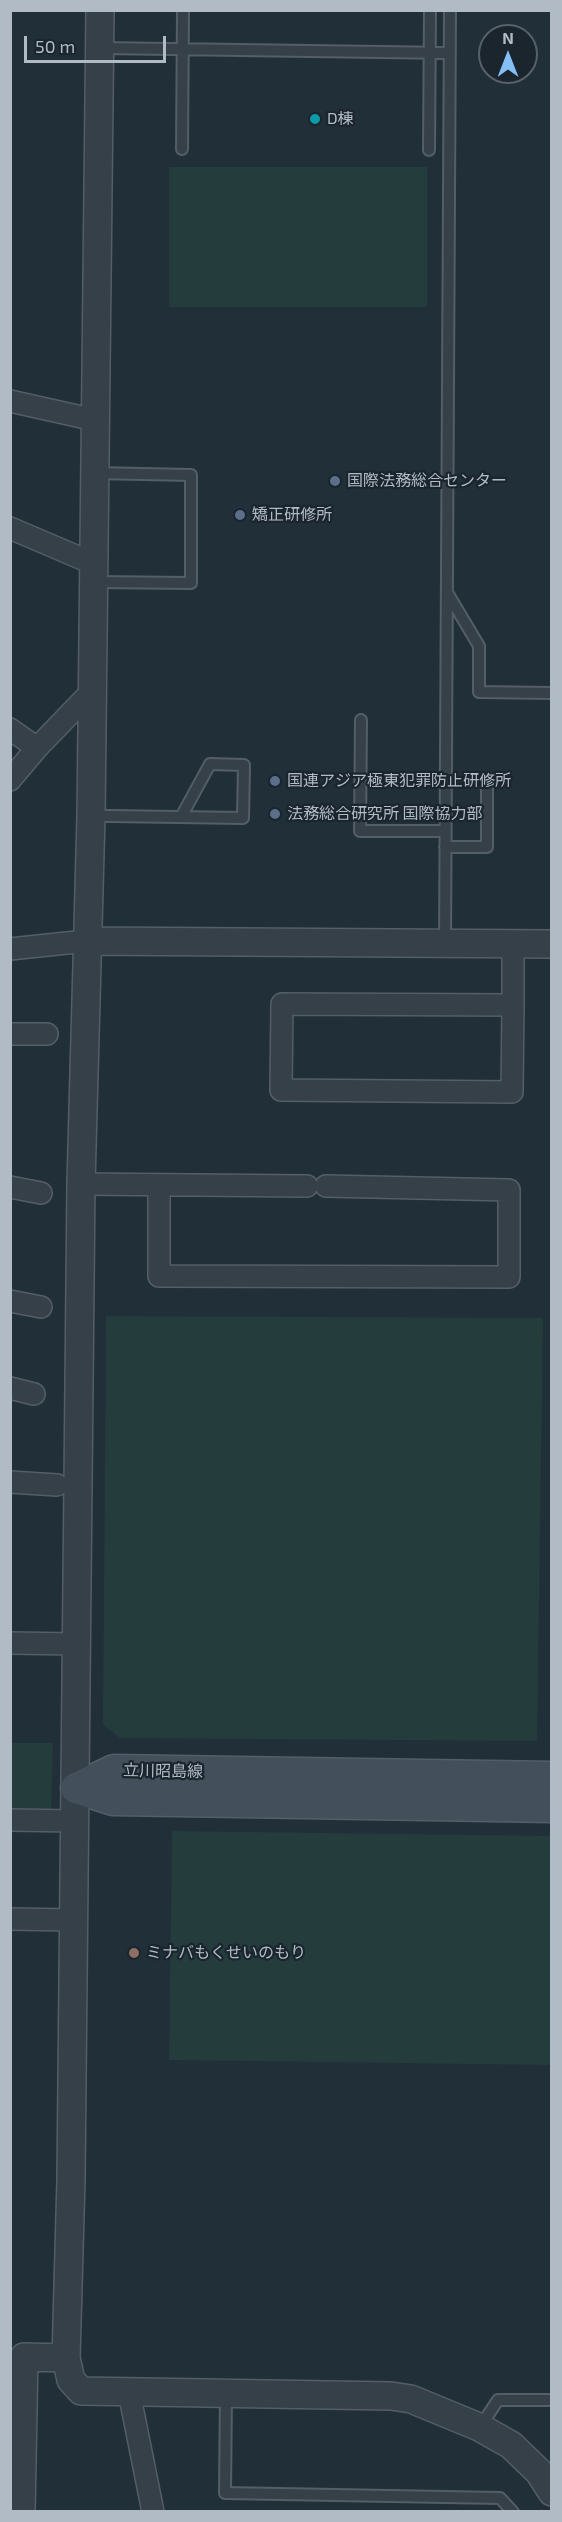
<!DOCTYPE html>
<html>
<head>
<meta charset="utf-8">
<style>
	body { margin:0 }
	#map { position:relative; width:562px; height:2522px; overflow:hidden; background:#212f39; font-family:"Exo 2",sans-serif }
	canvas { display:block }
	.frame { position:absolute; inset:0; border:12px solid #b0bbc6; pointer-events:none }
	.north { position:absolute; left:478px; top:24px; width:60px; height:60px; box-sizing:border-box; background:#1a252e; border:2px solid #56616b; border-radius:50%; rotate:0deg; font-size:16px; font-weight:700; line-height:24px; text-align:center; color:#b0bbc6 }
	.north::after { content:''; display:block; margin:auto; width:21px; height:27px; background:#84bff6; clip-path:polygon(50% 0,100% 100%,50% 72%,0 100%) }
	.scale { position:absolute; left:24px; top:36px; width:142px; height:27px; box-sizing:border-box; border:3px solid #b0bbc6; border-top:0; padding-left:8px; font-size:18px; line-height:21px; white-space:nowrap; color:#b0bbc6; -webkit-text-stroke:4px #1a252e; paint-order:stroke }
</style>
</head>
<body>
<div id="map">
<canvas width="562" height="2522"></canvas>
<div class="frame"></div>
<div class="north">N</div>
<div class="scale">50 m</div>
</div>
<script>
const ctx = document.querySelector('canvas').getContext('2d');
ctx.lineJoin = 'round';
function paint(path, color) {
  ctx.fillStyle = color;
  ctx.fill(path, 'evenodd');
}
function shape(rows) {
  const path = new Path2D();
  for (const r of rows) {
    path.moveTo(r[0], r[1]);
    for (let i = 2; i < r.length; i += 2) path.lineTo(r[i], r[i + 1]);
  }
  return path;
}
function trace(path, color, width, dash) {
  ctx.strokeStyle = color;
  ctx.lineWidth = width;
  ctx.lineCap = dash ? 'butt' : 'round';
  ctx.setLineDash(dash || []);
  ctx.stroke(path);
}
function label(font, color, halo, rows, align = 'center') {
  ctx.font = font + ' "Exo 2","Noto Sans JP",sans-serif';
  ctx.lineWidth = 4.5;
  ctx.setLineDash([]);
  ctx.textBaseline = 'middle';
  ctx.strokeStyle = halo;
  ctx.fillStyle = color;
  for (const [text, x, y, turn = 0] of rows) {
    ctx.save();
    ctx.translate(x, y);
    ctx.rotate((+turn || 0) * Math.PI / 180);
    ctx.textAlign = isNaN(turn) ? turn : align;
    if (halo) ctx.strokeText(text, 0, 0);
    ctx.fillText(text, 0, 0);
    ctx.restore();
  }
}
paint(shape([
	[169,167,427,167,427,307,169,307],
	[106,1316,543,1318,537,1741,120,1738,103,1725],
	[11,1743,53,1743,51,1812,11,1812],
	[172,1831,551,1836,551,2065,169,2060]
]), '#243c3b');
const service = shape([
	[100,48,450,53],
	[182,149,183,10],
	[429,150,430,10],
	[94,582,191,583,191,475,94,473],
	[448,594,479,646,479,692,552,693],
	[361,720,360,831,445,831],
	[91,816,110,816,243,818,244,765,210,764,181,817],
	[445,847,487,847,487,786],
	[445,943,450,10],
	[226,2394,225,2493,500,2498,513,2512],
	[480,2427,498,2400,552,2400]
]);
const minor = shape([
	[10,401,95,420],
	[10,528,92,563],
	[10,729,37,748],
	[10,780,37,748,91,692],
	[513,944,513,1005,512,1092,281,1090,282,1004,513,1005],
	[10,949,86,941],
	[10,1034,47,1034],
	[81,1184,307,1186],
	[159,1185,159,1276,509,1277,509,1190,326,1186],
	[10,1187,41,1193],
	[10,1301,41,1307],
	[10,1388,34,1394],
	[10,1482,57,1485],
	[10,1643,77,1644],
	[10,1820,75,1821],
	[10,1919,73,1920],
	[129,2392,153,2512]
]);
const tertiary = shape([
	[100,10,91,816,81,1184,71,2179,66,2358,71,2380,81,2391,391,2396,411,2399,479,2427,511,2445,539,2472,552,2492],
	[86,941,552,944],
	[21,2512,24,2357,66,2358]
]);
const secondary = shape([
	[76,1788,114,1770,552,1777],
	[76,1788,113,1800,552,1807]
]);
trace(service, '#535e67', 14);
trace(minor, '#535e67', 24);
trace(tertiary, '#535e67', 30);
trace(secondary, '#535e67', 33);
trace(service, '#354049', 10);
trace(minor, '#354049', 21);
trace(tertiary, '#354049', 27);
trace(secondary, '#43505c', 30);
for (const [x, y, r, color] of [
	[315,119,6,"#0f9aa8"],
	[335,481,6,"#5c6f8a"],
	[240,515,6,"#5c6f8a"],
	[275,781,6,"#5c6f8a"],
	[275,814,6,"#5c6f8a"],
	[134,1953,6,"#8d6e63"]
]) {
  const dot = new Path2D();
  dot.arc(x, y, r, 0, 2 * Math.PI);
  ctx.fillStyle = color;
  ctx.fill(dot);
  trace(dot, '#1a252e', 2);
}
label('16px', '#b0bbc6', '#1a252e', [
	["D棟",327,119],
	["国際法務総合センター",347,481],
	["矯正研修所",252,515],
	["国連アジア極東犯罪防止研修所",287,781],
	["法務総合研究所 国際協力部",287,814],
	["ミナバもくせいのもり",146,1953]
], 'left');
label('16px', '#b0bbc6', '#1a252e', [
	["立川昭島線",163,1771,1]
]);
</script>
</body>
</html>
